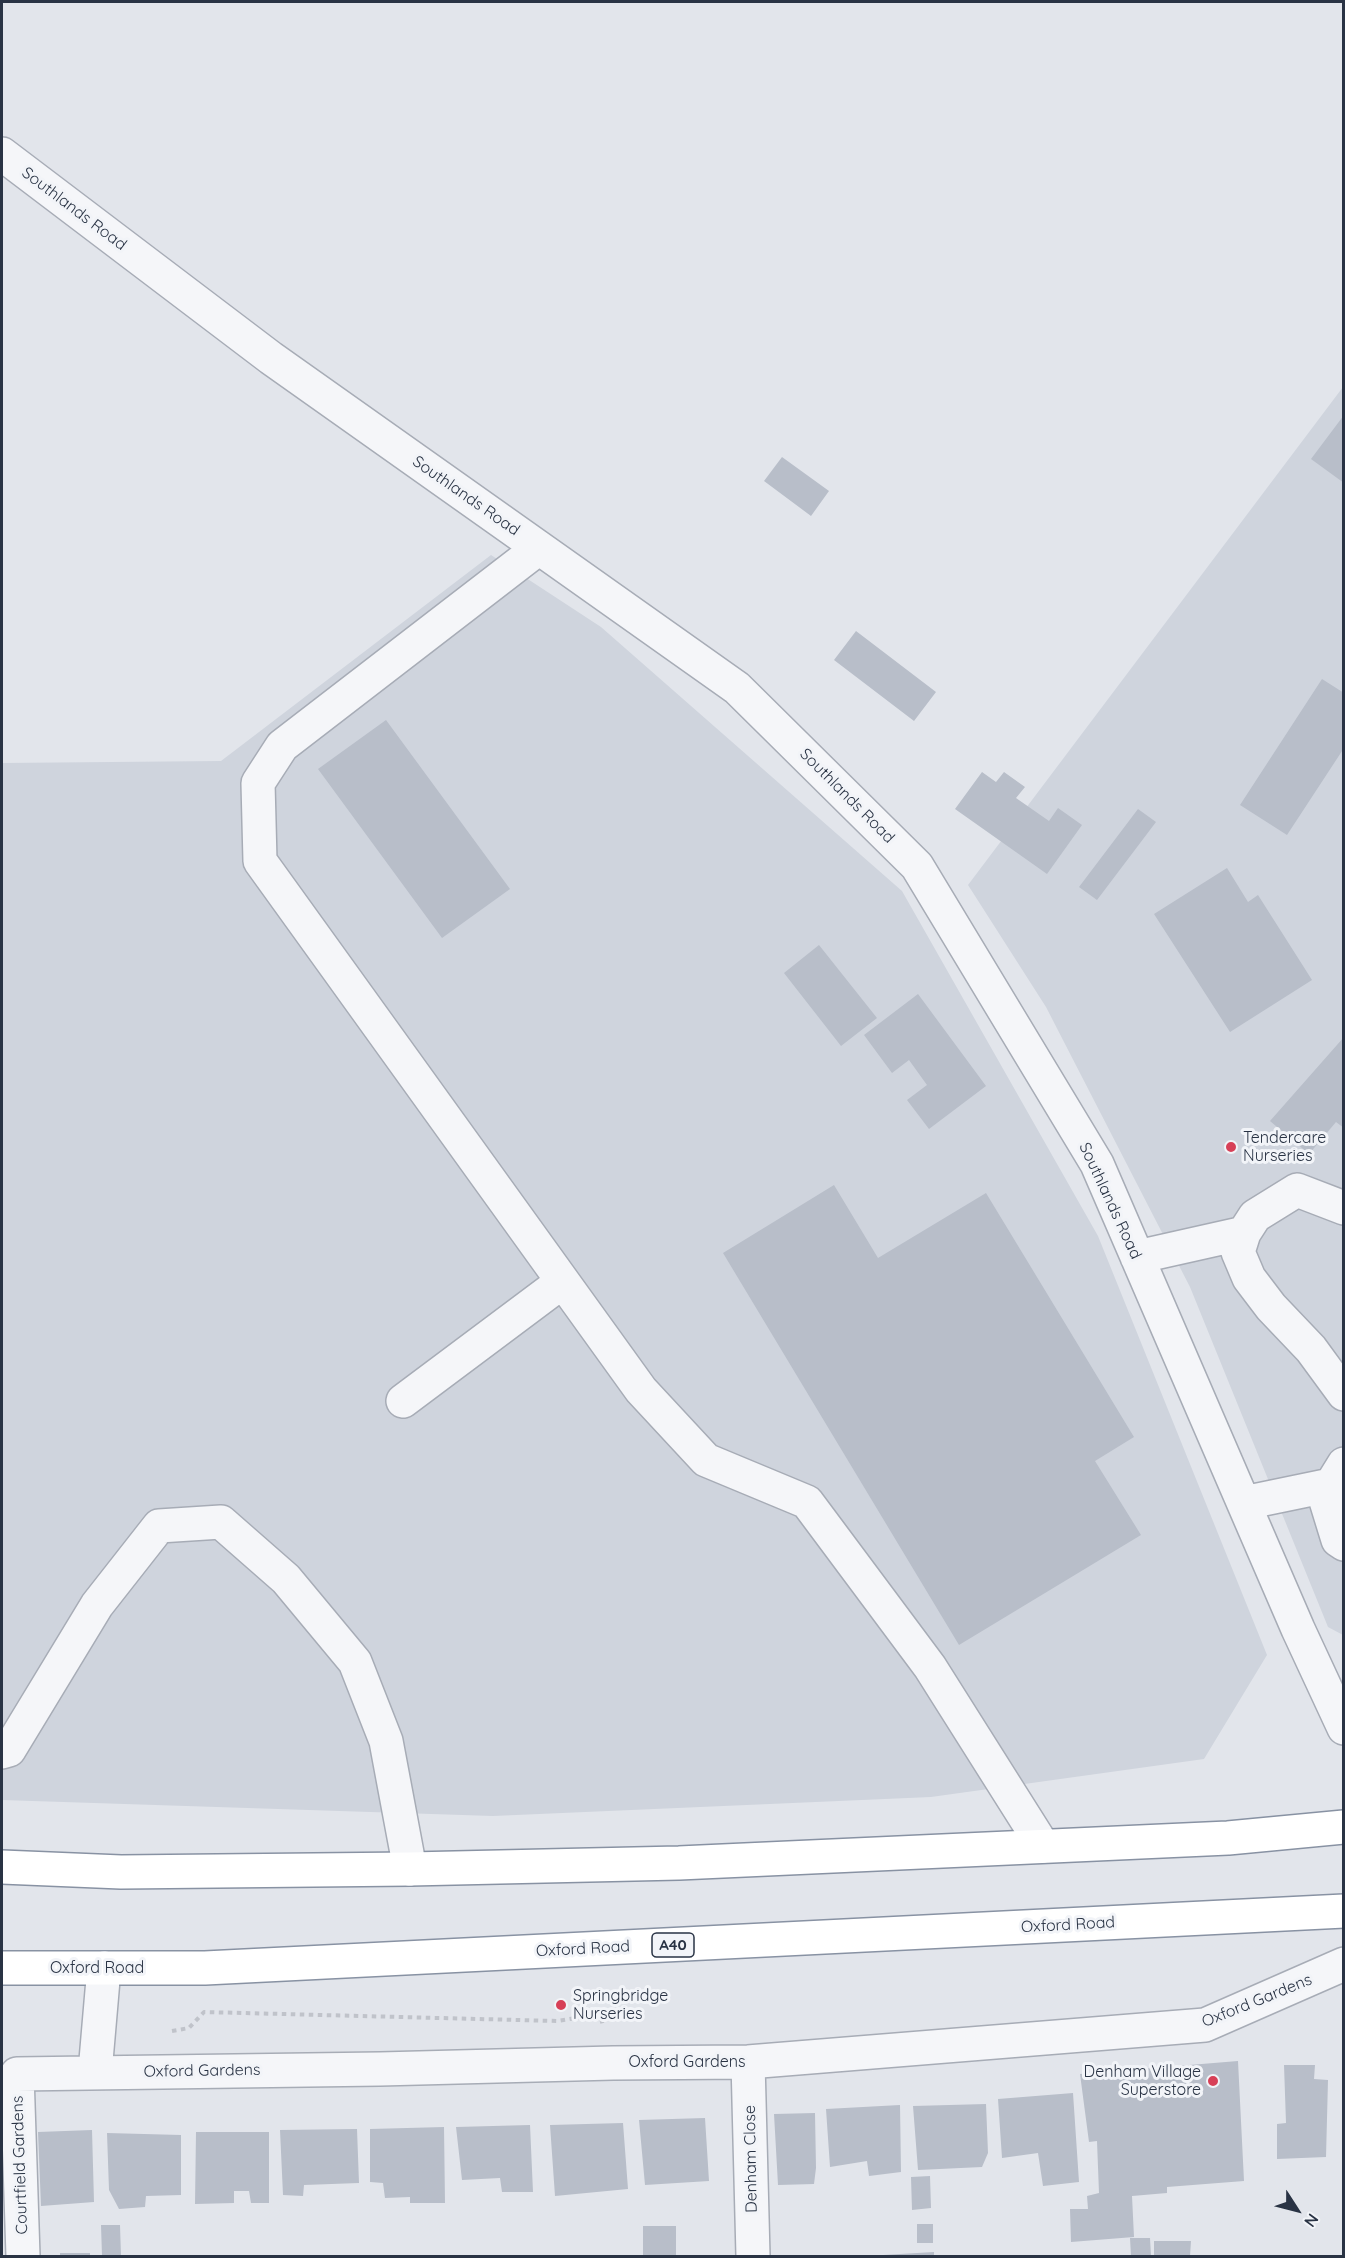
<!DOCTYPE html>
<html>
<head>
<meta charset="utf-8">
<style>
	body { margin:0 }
	#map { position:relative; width:1345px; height:2258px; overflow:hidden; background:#e2e5eb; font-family:Quicksand,sans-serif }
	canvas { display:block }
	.frame { position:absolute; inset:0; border:3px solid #293344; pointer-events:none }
	.north { position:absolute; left:1267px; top:2180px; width:60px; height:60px; -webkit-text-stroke:4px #f2f4f8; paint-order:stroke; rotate:126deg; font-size:16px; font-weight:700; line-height:24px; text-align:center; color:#293344 }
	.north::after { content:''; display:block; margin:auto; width:21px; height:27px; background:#293344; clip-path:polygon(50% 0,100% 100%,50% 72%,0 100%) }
</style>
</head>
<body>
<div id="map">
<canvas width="1345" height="2258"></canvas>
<div class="frame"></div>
<div class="north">N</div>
</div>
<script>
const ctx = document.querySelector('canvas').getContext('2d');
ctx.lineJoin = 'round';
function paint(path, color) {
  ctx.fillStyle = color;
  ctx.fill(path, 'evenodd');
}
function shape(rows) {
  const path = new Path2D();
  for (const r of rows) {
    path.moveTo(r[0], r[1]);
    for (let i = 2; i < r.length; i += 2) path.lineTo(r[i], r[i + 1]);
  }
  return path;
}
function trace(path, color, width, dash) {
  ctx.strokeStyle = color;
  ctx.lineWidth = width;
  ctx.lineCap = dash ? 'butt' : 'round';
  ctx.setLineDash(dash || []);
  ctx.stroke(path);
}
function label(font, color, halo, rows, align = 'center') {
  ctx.font = font + ' Quicksand,sans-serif';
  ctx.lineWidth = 6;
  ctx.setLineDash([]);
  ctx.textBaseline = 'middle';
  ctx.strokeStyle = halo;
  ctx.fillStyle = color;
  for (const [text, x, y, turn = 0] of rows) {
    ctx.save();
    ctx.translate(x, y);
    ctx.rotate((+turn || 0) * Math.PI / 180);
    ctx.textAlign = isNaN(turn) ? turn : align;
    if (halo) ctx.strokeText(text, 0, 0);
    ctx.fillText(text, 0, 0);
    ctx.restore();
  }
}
paint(shape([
	[1343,387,1343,1635,1328,1627,1190,1287,1046,1007,968,885],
	[491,555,601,627,902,891,1098,1236,1267,1655,1204,1759,931,1797,493,1816,2,1800,2,763,221,761]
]), '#cfd4dd');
paint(shape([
	[1344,415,1344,483,1311,459],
	[782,457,829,491,811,516,764,481],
	[856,631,936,692,914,721,834,660],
	[1322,679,1344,693,1344,748,1287,835,1240,805],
	[386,720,510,889,442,938,318,769],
	[982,772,996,782,1004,772,1025,787,1016,798,1049,821,1058,808,1082,825,1047,874,955,809],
	[1138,809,1156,822,1097,900,1079,887],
	[1227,868,1248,902,1258,895,1312,980,1230,1032,1154,914],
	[819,945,877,1018,841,1046,784,973],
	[918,994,986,1086,929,1129,907,1100,927,1085,909,1060,892,1073,864,1035],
	[1344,1037,1344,1128,1336,1122,1309,1154,1270,1121],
	[834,1185,878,1258,986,1193,1134,1437,1095,1461,1141,1535,959,1645,723,1253],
	[1238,2061,1244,2181,1167,2187,1167,2193,1132,2196,1134,2237,1071,2242,1070,2209,1088,2209,1087,2196,1099,2193,1097,2141,1089,2142,1080,2074],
	[1284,2065,1315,2065,1314,2079,1328,2080,1326,2157,1277,2159,1277,2124,1286,2123],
	[1073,2093,1079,2182,1043,2186,1038,2153,1002,2158,998,2099],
	[986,2104,988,2153,982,2167,918,2170,913,2106],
	[900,2105,901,2172,869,2176,867,2161,830,2167,826,2109],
	[815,2113,816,2168,814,2184,778,2185,774,2114],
	[705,2118,709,2181,645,2185,639,2120],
	[623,2123,628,2189,555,2196,550,2125],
	[530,2125,533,2192,502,2192,500,2178,462,2180,456,2127],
	[444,2127,445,2203,410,2203,410,2197,385,2198,383,2183,370,2182,370,2129],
	[357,2129,359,2183,304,2185,303,2196,283,2195,280,2130],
	[92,2130,94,2202,41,2206,38,2132],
	[196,2132,269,2132,269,2203,251,2203,249,2191,234,2191,234,2203,195,2204],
	[107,2133,181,2135,181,2195,146,2196,145,2207,119,2209,109,2190],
	[930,2176,931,2208,912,2210,911,2177],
	[917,2224,933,2224,933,2243,917,2243],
	[101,2225,120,2225,121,2256,102,2256],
	[643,2226,676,2226,676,2256,643,2256],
	[1130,2238,1150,2238,1151,2256,1131,2256],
	[1154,2241,1191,2241,1190,2256,1154,2256],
	[934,2252,934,2256,883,2256,883,2255],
	[60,2253,90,2253,90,2256,60,2256]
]), '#b8bec9');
const minor = shape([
	[2,154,271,358,737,688,917,866,1097,1164,1298,1629,1344,1728],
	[539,548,282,746,258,783,260,861,641,1390,706,1460,807,1502,930,1667,1043,1846],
	[1344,1208,1297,1190,1255,1216,1244,1233,1238,1252,1249,1278,1271,1307,1311,1349,1344,1394],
	[1137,1257,1244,1233],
	[403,1401,562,1282],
	[1344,1464,1331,1485,1326,1501,1338,1540,1344,1544],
	[1244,1503,1331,1485],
	[2,1752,9,1750,97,1605,159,1526,221,1522,286,1579,355,1662,386,1741,410,1869],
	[748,2062,753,2256],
	[95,2072,104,1968],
	[23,2256,17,2074,380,2069,613,2063,748,2062,1205,2025,1344,1964]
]);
const highway = shape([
	[2,1867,121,1872,410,1869,679,1863,1228,1838,1344,1827],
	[2,1968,205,1968,1344,1911]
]);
trace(minor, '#a7acb6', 36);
trace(highway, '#8892a3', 36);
trace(shape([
	[172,2031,189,2028,204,2012,557,2021,600,2014,603,2026]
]), '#c0c3ca', 4, [4.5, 4.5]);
trace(minor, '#f5f6f9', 33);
trace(highway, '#fff', 33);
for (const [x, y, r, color] of [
	[1231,1147,6,"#d74057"],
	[561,2005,6,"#d74057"],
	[1213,2081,6,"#d74057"]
]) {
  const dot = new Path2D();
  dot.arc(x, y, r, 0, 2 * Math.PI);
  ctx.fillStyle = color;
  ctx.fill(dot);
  trace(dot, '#f2f4f8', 2);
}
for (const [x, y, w] of [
	[673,1945,42]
]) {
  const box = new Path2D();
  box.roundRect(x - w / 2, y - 12, w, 24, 4.5);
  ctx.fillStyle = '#f2f4f8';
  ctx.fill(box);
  trace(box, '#293344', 1.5);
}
label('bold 15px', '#293344', null, [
	["A40",673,1945]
]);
label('16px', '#293344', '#f2f4f8', [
	["Southlands Road",74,209,37],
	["Southlands Road",466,496,35],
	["Southlands Road",847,796,45],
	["Southlands Road",1110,1201,65],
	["Oxford Road",1068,1925,-3],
	["Oxford Road",583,1949,-3],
	["Oxford Road",97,1968],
	["Oxford Gardens",1257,2001,-22],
	["Oxford Gardens",687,2062],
	["Oxford Gardens",202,2071,-1],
	["Denham Close",751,2159,-91],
	["Courtfield Gardens",20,2165,-92]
]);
label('16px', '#293344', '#f2f4f8', [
	["Tendercare",1243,1138],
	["Nurseries",1243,1156],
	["Springbridge",573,1996],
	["Nurseries",573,2014],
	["Denham Village",1201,2072,"right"],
	["Superstore",1201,2090,"right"]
], 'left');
</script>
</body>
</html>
